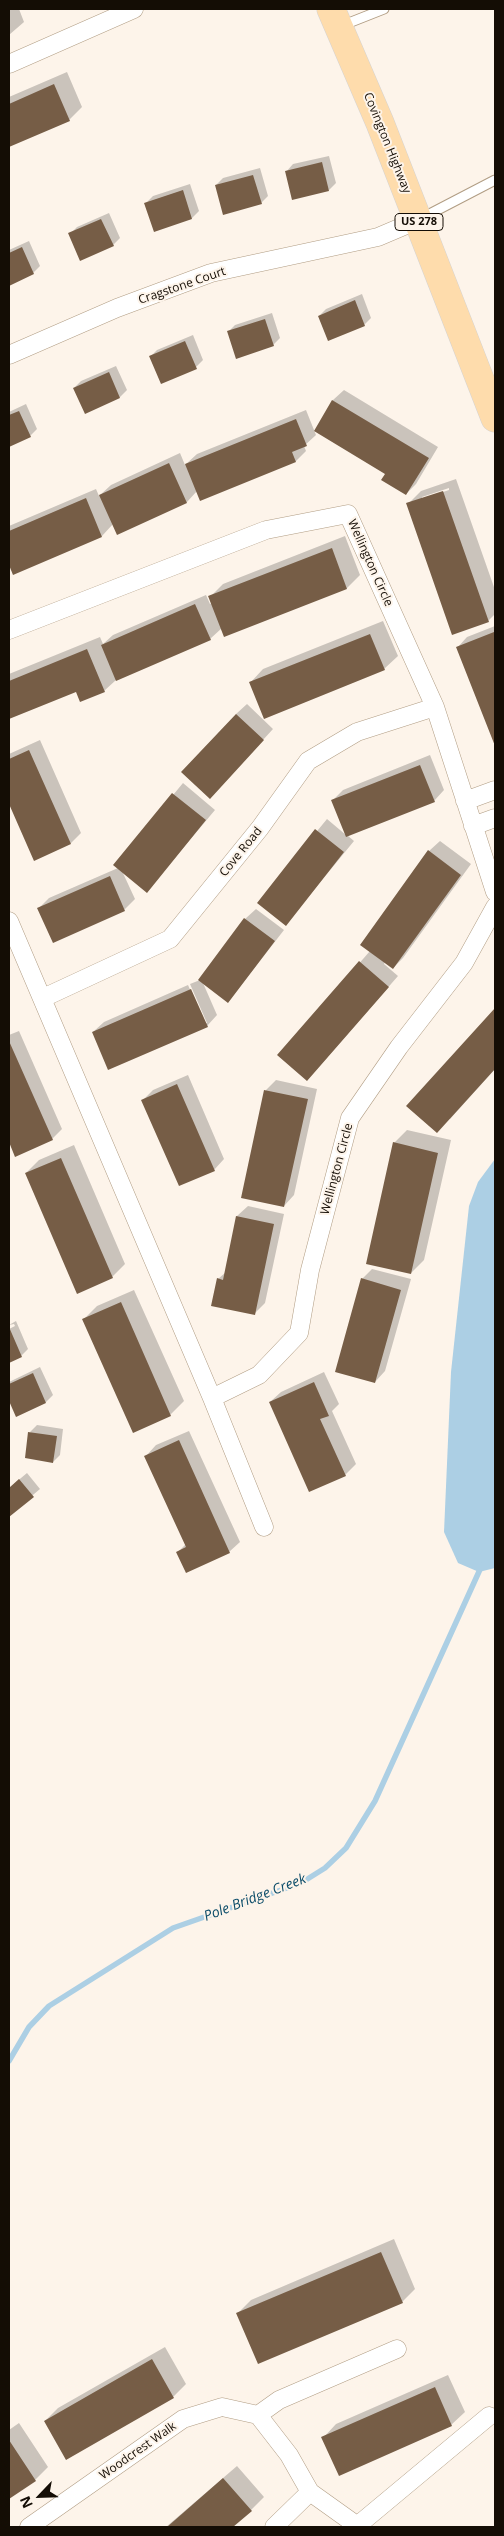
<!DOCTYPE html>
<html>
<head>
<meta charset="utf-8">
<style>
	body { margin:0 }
	#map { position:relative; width:504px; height:2536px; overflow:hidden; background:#fdf4ea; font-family:"Open Sans",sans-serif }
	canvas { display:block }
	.frame { position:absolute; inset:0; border:10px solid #140d05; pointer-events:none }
	.north { position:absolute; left:15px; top:2471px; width:50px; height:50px; -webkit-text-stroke:4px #fdf4ea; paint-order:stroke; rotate:246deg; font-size:14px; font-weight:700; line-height:20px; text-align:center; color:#140d05 }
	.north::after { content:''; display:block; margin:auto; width:18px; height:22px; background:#140d05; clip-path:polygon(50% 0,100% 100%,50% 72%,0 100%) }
</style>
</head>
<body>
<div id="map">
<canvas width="504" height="2536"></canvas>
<div class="frame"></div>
<div class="north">N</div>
</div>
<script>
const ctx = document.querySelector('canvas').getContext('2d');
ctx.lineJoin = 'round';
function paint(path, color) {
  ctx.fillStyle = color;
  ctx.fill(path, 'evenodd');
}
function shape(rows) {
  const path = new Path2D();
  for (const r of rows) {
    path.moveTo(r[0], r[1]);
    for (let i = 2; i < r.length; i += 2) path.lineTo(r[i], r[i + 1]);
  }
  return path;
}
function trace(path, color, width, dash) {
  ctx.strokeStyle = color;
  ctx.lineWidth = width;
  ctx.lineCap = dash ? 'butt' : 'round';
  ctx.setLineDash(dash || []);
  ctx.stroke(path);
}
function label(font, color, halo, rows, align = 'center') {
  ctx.font = font + ' "Open Sans",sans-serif';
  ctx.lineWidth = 4;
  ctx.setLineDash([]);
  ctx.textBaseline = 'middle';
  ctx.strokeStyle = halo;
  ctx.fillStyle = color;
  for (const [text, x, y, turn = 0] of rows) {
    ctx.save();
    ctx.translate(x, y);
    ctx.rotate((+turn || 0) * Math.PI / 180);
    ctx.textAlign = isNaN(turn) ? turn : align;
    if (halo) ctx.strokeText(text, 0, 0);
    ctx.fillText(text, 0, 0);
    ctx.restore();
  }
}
paint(shape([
	[495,1159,495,1568,479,1572,458,1563,444,1532,451,1372,469,1206,478,1182]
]), '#accfe4');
paint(shape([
	[9,9,19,9,24,22,9,35],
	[67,72,82,107,69,120,9,146,9,97],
	[329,156,336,183,329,190,286,172,293,164],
	[260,168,268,196,261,203,216,185,223,178],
	[190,184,199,211,192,218,155,230,146,203,153,196],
	[109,213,120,238,113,245,70,234,77,227],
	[29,241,40,266,33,273,9,284,9,250],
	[362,294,371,318,364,325,319,316,326,309],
	[272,313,280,338,273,345,228,332,235,325],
	[193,335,203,360,196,367,161,382,150,357,157,350],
	[116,366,127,390,120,397,85,412,74,388,81,381],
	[344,390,438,447,416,484,406,494,386,474,315,431,333,400],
	[26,404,37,429,30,436,9,445,9,412],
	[306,410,316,435,304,446,306,451,296,461,197,491,187,502,117,533,113,524,102,536,9,564,9,526,96,489,99,496,111,485,180,453,185,465,197,454],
	[456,479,495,590,495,614,488,621,408,504,421,491],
	[449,488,449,490,422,499,422,497],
	[345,536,360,575,347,588,222,628,210,639,116,680,104,691,77,690,9,718,9,674,100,637,103,644,113,635,206,595,210,604,212,603,210,597,223,584],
	[383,621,398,656,384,669,250,683,263,669],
	[495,626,495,742,457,648,467,637],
	[247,704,273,729,220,787,236,714],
	[40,740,81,833,71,843,35,859,9,800,9,754],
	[430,755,444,790,434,801,347,835,354,841,286,924,258,903,327,819,346,835,333,800,343,790],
	[183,783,215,810,147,891,122,871,135,899,124,910,39,908,49,898,118,868,115,865],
	[440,841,471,864,403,958,393,968,385,962,384,964,398,976,317,1069,279,1055,370,951,429,851],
	[256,909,284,930,228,1002,203,983,217,1015,207,1026,93,1032,104,1022,188,985,205,1023,207,1023,190,984,200,980,245,919],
	[495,1010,495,1069,450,1119,408,1106],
	[19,1031,62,1129,52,1139,16,1155,9,1139,9,1035],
	[188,1075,224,1159,214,1170,143,1100,153,1090],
	[276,1080,317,1089,294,1195,284,1206,266,1090],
	[407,1130,451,1140,424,1260,411,1273,394,1143],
	[74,1145,125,1264,112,1277,26,1173,39,1160],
	[248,1206,284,1214,265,1303,254,1314,218,1279,226,1272,237,1216],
	[372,1269,411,1279,385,1371,375,1382,362,1279],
	[134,1290,184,1401,170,1415,133,1431,84,1319,97,1306],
	[16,1321,28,1349,21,1356,9,1361,9,1329,15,1326,14,1324,9,1325],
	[40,1367,53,1395,46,1402,16,1415,9,1398,9,1382],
	[324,1372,339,1404,332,1411,356,1464,345,1475,270,1402,281,1392],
	[37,1425,63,1429,60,1455,53,1462,30,1432],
	[189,1431,240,1542,229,1552,178,1552,186,1544,146,1456,156,1445],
	[27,1473,40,1489,9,1515,9,1488],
	[394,2239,415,2289,402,2302,238,2313,251,2300],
	[165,2347,186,2384,173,2397,45,2421,58,2408],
	[448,2375,465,2412,451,2425,323,2438,336,2424],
	[19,2423,48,2467,35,2480,9,2497,9,2430],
	[237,2466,264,2497,251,2510,231,2527,166,2527]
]), '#0003');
trace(shape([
	[9,2061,29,2027,49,2006,173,1928,301,1883,325,1868,346,1848,375,1801,482,1565]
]), '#accfe4', 5.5);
paint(shape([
	[54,84,70,121,9,147,9,104],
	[322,162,329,191,292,200,285,171],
	[253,175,262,204,223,215,215,185],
	[183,190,192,219,154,232,144,203],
	[101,219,114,246,80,261,68,233],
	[22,247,34,274,9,286,9,253],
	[355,300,365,326,328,341,318,316],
	[265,319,274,346,236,359,227,331],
	[185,341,197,369,161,384,149,356],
	[109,372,120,398,85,414,73,388],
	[332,400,429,458,406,495,381,480,385,474,314,431],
	[19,411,31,437,9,447,9,415],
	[296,419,307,446,292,452,296,462,200,501,185,464],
	[169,463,187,503,117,535,99,495],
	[443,491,489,622,452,635,406,503],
	[86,498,102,537,13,575,9,565,9,531],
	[332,548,347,589,224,637,208,596],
	[195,604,211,640,116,681,101,645],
	[494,632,495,636,495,746,456,647],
	[370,634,385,670,264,719,249,682],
	[87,649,105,692,80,702,76,692,9,719,9,681],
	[236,714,264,740,210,799,181,772],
	[29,750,71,844,34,861,9,804,9,759],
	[420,765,435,802,346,837,331,800],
	[172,793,206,820,147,893,113,865],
	[315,829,344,852,286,926,257,903],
	[428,850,461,875,393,969,360,945],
	[110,876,125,911,53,943,37,908],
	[244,918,275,941,228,1003,198,980],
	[359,961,389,987,307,1081,277,1055],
	[191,989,208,1027,108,1070,92,1032],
	[495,1008,495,1069,437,1133,406,1106],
	[9,1041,53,1140,15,1157,9,1142],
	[177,1084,215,1171,179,1186,141,1100],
	[264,1090,308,1099,284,1207,241,1198],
	[393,1142,438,1153,411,1274,366,1264],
	[61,1158,113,1278,77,1294,25,1173],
	[236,1216,274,1224,255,1315,211,1306,217,1278,223,1280],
	[361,1278,401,1290,375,1383,335,1372],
	[121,1302,171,1416,133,1433,82,1319],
	[9,1327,22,1357,9,1363],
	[33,1373,46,1403,16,1417,9,1401,9,1384],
	[314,1382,329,1416,320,1419,346,1476,309,1492,269,1402],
	[28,1432,57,1436,53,1463,25,1458],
	[179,1440,230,1553,186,1573,176,1552,186,1547,144,1456],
	[19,1479,34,1497,9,1517,9,1488],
	[381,2252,403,2303,258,2364,236,2313],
	[152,2359,174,2398,66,2460,44,2421],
	[435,2387,452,2426,339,2476,321,2437],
	[9,2440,36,2481,9,2499],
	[223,2478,252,2511,233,2527,167,2527]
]), '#765d46');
const lane = shape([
	[341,26,384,9],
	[420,219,495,180]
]);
const street = shape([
	[9,64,134,9],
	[9,355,117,308,211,273,378,237,418,220],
	[9,630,266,530,348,514,435,707,495,892],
	[465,801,495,790],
	[473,826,495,818],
	[9,921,212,1398,264,1527],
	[43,998,170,939,260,828,308,761,357,732,435,707],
	[212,1398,259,1375,299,1333,310,1270,350,1118,399,1047,464,963,495,907],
	[258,2415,279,2400,397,2349],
	[357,2526,489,2416],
	[29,2527,183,2419,222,2407,258,2415,289,2455,310,2492,359,2527],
	[274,2527,310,2492]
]);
const primary = shape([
	[331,9,380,123,495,418]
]);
trace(lane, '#b19d84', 11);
trace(street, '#b19d84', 19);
trace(primary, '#d5d3d2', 29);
trace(lane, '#fff', 9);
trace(street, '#fff', 18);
trace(primary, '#fedcac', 28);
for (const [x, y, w] of [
	[419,222,48]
]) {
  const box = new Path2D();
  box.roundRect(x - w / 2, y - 8.5, w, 17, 4);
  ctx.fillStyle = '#fdf4ea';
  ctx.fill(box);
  trace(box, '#140d05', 1);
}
label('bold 11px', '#140d05', null, [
	["US 278",419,222]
]);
label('12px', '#140d05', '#fdf4ea', [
	["Covington Highway",387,143,68],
	["Cragstone Court",182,286,-19],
	["Wellington Circle",370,563,66],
	["Cove Road",241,852,-51],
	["Wellington Circle",337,1169,-75],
	["Woodcrest Walk",138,2451,-35]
]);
label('italic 14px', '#0b4c69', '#fdf4ea', [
	["Pole Bridge Creek",255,1898,-21]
]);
</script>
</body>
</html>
